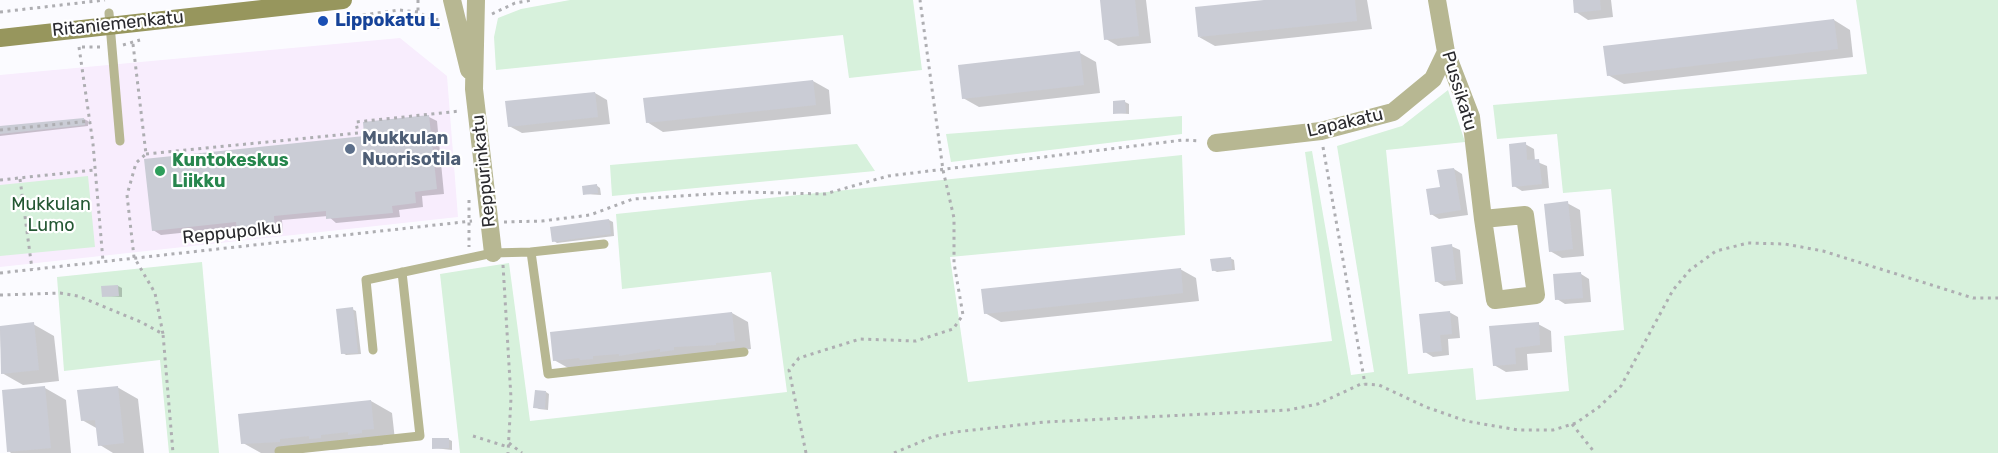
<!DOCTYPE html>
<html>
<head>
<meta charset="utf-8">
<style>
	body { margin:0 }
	canvas { display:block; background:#fbfbff }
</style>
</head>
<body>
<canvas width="1998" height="453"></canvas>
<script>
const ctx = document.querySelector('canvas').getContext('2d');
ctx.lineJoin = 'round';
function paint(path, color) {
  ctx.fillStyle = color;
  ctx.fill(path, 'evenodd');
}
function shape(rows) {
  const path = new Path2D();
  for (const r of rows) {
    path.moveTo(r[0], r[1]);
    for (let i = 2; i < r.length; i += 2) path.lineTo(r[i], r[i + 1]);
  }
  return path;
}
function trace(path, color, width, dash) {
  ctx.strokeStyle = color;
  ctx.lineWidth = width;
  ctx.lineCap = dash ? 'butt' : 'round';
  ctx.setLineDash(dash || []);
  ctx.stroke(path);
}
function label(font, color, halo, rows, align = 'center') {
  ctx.font = font + ' Rubik,sans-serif';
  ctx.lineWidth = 4.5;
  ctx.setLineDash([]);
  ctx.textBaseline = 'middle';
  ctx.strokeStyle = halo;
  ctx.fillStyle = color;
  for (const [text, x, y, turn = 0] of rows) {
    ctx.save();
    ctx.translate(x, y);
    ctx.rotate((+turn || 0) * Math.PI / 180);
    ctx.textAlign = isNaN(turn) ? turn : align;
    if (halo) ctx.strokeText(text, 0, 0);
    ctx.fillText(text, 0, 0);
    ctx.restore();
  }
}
paint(shape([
	[400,38,447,76,458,217,0,267,0,75]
]), '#f8edfd');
paint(shape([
	[570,0,913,0,922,70,849,78,843,35,496,70,494,37,498,18,521,9],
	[1856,0,1998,0,1998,453,460,453,440,274,509,263,530,421,787,392,771,272,622,289,616,214,1182,155,1185,235,950,257,968,382,1332,341,1305,152,1312,151,1351,375,1374,372,1337,146,1402,126,1448,90,1465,142,1386,150,1408,374,1473,368,1476,400,1569,391,1564,336,1624,330,1611,189,1563,193,1557,134,1497,139,1493,105,1867,74],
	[1182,116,1182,134,951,162,946,134],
	[857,144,875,171,612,196,610,165],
	[88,176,95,247,0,256,0,185],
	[202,262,219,453,169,453,160,360,64,371,57,277]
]), '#d7f1dc');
paint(shape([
	[1101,0,1146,0,1151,43,1118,46,1106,39],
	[1278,0,1367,0,1372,29,1215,46,1199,37],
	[1574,0,1611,0,1613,17,1588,20,1576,12],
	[1834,20,1850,30,1853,57,1624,84,1608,75],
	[1080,53,1096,62,1100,93,979,107,963,98],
	[813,81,829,90,831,114,663,132,647,122],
	[595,93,607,100,610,124,522,133,509,126],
	[1125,102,1129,104,1129,114,1115,113],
	[429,117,437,121,444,194,422,196,423,207,399,210,400,217,336,223,328,216,282,220,283,233,247,237,238,232,238,227,161,235,153,230,366,138],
	[84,119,88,121,88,126,0,136,0,128],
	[1525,144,1534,149,1535,161,1547,166,1549,188,1522,191,1514,186],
	[1454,169,1462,174,1468,215,1439,219,1431,214,1441,189],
	[596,185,600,188,601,195,585,194],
	[1567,203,1580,210,1584,256,1562,258,1550,251],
	[609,220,613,222,614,236,557,243,554,241],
	[1451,246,1460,250,1463,284,1444,286,1436,281],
	[1230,258,1234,260,1235,270,1217,272,1213,270],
	[1180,269,1196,278,1199,301,1001,322,985,313],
	[1581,274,1589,279,1591,302,1565,304,1557,299],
	[118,286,122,288,122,297,103,296],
	[352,309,356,311,361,354,346,355,343,353],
	[1449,312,1458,317,1460,338,1448,339,1449,355,1433,357,1425,352],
	[732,313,748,322,751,349,570,369,554,360],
	[33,324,54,336,59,381,23,385,2,373,0,327],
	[1538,324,1551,331,1552,352,1527,354,1528,370,1506,372,1494,365],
	[117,387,138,399,144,453,113,453,100,445,98,429,82,420],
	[45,388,66,400,71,453,11,453,9,451],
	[546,392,549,394,548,410,539,409,535,407],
	[371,401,392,413,395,440,382,442,383,445,371,446,366,443,341,446,342,449,332,450,327,448,300,453,261,453,243,443],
	[448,439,452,441,452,450,434,448]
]), '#0003');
paint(shape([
	[1100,0,1135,0,1139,36,1104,40],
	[1264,0,1355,0,1357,21,1198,37,1195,7],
	[1573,0,1600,0,1601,10,1574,13],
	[1834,19,1838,49,1607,76,1603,46],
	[1080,51,1084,85,962,99,958,65],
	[813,80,816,105,646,123,643,98],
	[595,92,598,117,508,127,505,101],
	[1125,100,1126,113,1113,114,1113,101],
	[429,115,437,189,415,192,416,203,392,206,393,213,326,219,326,211,274,216,275,229,237,233,236,222,152,231,144,159,364,136,363,122],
	[84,118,85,125,0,134,0,126],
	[1526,142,1527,160,1539,159,1542,184,1512,187,1509,144],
	[1454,168,1461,210,1430,215,1426,189,1440,187,1437,170],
	[597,184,598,193,583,195,582,186],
	[1568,201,1573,249,1549,252,1544,204],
	[609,219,611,234,552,242,550,227],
	[1452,244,1456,280,1435,282,1431,247],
	[1231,257,1232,269,1212,271,1210,259],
	[1181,268,1183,293,984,314,981,289],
	[1581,272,1583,298,1555,300,1553,274],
	[118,285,119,296,102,297,101,286],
	[353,307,358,353,341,354,336,309],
	[1450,311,1452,334,1440,335,1442,351,1423,353,1419,314],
	[732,312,735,341,716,343,716,345,674,347,674,350,660,352,660,349,619,356,619,354,593,356,593,359,580,360,579,358,553,361,550,332],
	[34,322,39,370,1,374,0,326],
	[1539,322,1540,345,1515,348,1516,364,1493,366,1489,326],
	[45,386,51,448,7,452,2,390],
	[118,386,124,443,98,446,95,420,81,421,77,390],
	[535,390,546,391,545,409,533,408],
	[371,400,374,429,362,430,362,433,348,435,348,432,321,435,321,438,309,439,309,436,280,439,280,442,241,444,238,414],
	[432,438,449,438,449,448,432,449]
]), '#caccd5');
trace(shape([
	[418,0,418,12],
	[0,12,105,0],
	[492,14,515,3,532,0],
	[348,17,399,10,418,12,433,20,441,19],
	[433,20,441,31],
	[133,44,146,154,136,163,127,195,134,257,155,293,163,334],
	[123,45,140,40],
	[79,47,93,144,103,261],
	[82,47,102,47],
	[0,130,90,121],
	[1323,147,1365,384],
	[146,154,358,133,356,122,460,111],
	[20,179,32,269],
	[0,180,95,170],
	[469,200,469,247],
	[504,222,542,221,590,215,633,199,743,192,825,194,888,176,1183,140,1200,141],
	[503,265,511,398,508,453],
	[0,273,472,221],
	[0,295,60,293,78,296,141,322,163,334,173,453],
	[1572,424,1595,453],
	[473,436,508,447],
	[509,443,522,453],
	[806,453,789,370,799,358,860,339,916,341,953,329,963,315,954,263,954,218,943,170,920,0],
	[894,453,932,437,955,432,1045,422,1288,410,1318,404,1361,384,1379,385,1426,407,1466,421,1518,430,1553,430,1576,423,1599,407,1621,386,1673,290,1690,270,1716,251,1748,243,1785,244,1823,251,1973,298,1998,298]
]), '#aeaeb2', 3, [3, 4.5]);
trace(shape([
	[109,13,120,141],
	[531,252,548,374,744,352],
	[373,350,366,280,493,253,531,252,604,244],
	[279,451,420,436,402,272]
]), '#b7b792', 9);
trace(shape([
	[452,0,469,70],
	[476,0,474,89,493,253],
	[1437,0,1446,52,1471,117,1483,219,1495,300,1536,295,1525,215,1483,219],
	[1216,143,1321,131,1393,112,1433,79,1446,52]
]), '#b7b792', 18);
trace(shape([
	[0,38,343,0]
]), '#97965d', 18);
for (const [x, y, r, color] of [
	[323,21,6,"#1a4fb4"],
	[350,149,6,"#5c6f8a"],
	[160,171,6,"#2e9e5b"]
]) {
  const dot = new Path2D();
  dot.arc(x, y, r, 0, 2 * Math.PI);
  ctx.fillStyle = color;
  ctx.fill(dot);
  trace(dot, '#fff', 2);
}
label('bold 18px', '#164399', '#fff', [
	["Lippokatu L",335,21]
], 'left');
label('18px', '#2a2a2e', '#fff', [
	["Ritaniemenkatu",118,24,-6],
	["Pussikatu",1459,91,73],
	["Lapakatu",1345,123,-13],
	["Reppurinkatu",484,171,-96],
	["Reppupolku",232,233,-6]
]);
label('bold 18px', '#4e5e75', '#fff', [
	["Mukkulan",362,139],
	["Nuorisotila",362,160]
], 'left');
label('bold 18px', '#27864d', '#fff', [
	["Kuntokeskus",172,161],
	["Liikku",172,182]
], 'left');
label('18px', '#235732', '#fff', [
	["Mukkulan",51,205],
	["Lumo",51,226]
]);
</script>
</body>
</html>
